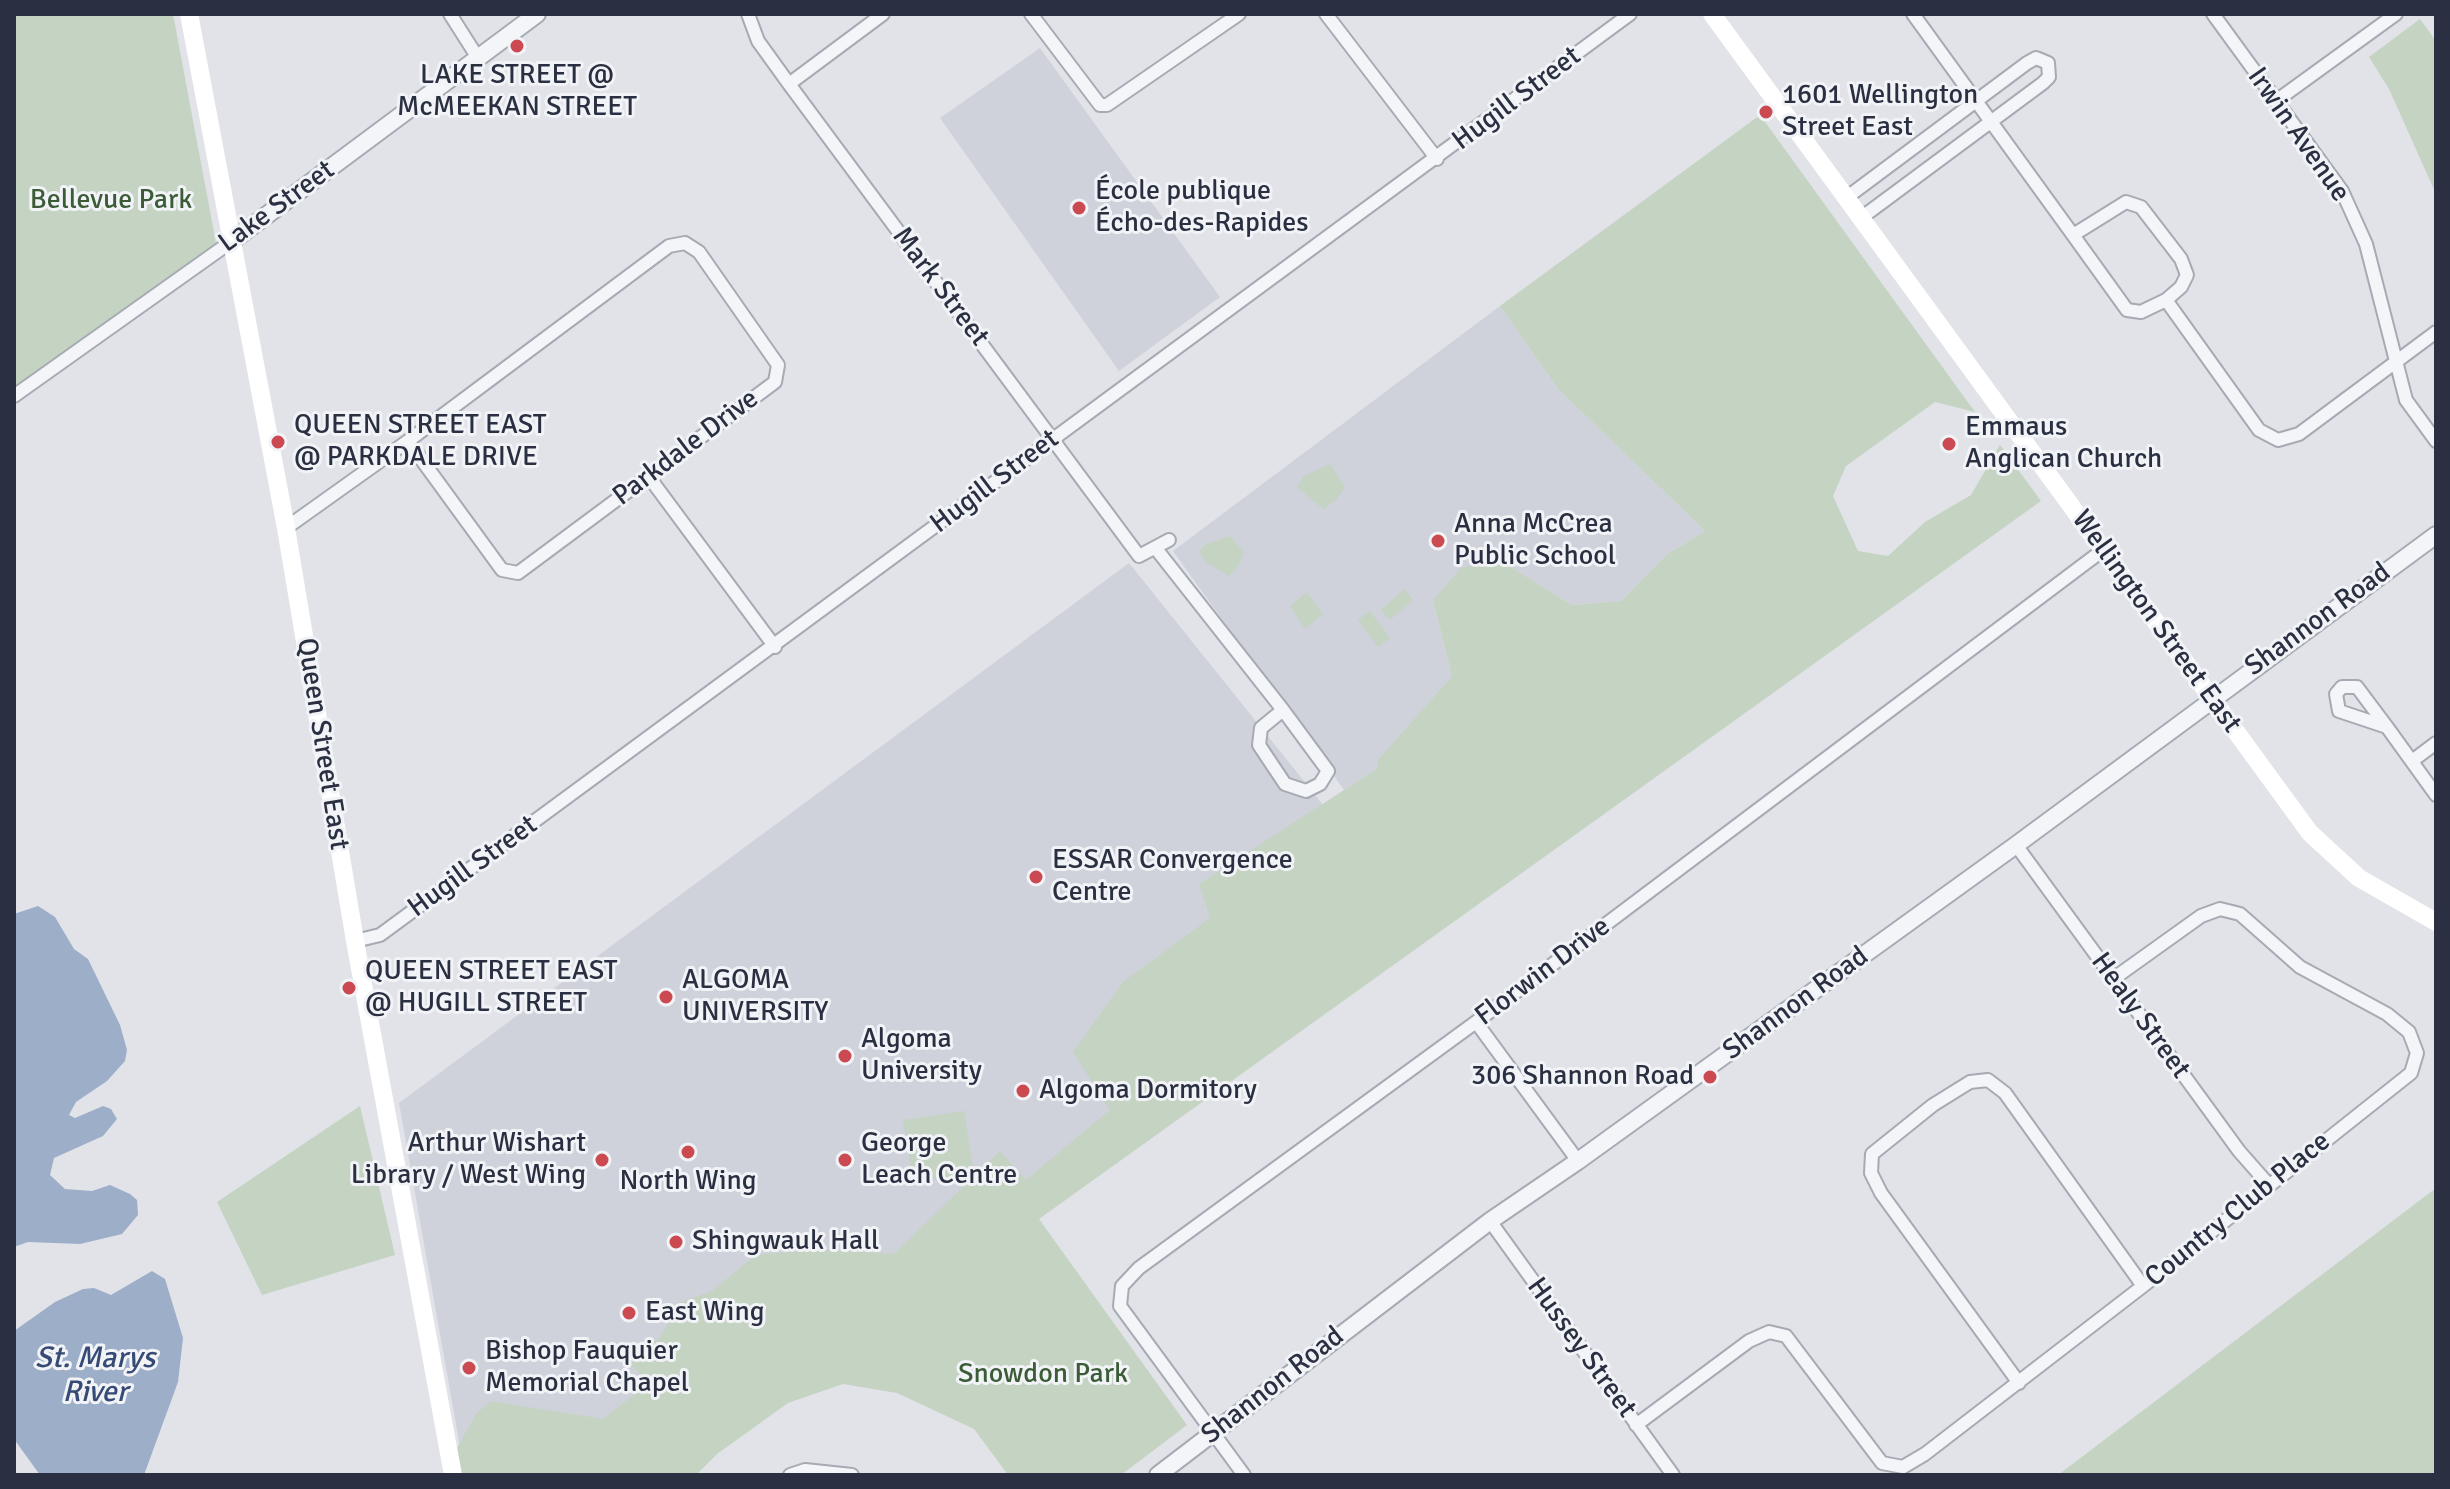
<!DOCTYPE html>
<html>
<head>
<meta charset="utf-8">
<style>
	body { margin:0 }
	#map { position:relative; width:2450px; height:1489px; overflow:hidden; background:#e1e3e9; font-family:Signika,sans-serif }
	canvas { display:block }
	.frame { position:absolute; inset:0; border:16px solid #2a3041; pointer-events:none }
</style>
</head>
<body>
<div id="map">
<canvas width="2450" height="1489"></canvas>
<div class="frame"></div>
</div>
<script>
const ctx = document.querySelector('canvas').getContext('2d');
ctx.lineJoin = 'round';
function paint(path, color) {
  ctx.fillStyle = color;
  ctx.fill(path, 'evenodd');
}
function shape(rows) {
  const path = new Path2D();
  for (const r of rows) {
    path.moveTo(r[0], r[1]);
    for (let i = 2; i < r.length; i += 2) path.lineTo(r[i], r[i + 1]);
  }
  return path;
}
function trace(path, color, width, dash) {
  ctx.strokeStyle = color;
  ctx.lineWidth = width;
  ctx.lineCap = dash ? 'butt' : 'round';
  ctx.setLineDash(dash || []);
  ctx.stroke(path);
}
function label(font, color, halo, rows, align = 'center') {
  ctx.font = font + ' Signika,sans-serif';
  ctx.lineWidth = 6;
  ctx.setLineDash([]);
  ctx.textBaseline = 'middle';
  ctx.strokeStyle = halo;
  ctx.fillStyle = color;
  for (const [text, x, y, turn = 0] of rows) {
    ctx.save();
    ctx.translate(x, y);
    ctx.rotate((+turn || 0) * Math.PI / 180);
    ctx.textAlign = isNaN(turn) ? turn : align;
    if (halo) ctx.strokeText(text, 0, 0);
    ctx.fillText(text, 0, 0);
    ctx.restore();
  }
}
paint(shape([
	[1040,48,1220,297,1119,371,940,118],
	[1500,306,1558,389,1705,531,1666,555,1621,601,1572,605,1498,559,1433,600,1452,676,1379,760,1378,768,1344,790,1173,551],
	[1129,563,1417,922,715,1437,465,1475,399,1103]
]), '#cfd2db');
paint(shape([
	[14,14,173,14,216,243,14,397],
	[2420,19,2436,41,2436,194,2389,89,2369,57],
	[1760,115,1975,412,1935,402,1846,466,1833,496,1858,551,1888,556,1925,522,1971,495,2000,445,2041,501,1039,1219,1187,1425,1121,1475,1008,1475,974,1429,897,1393,843,1384,788,1403,717,1454,696,1475,442,1475,476,1414,491,1401,603,1419,649,1383,621,1355,659,1339,679,1303,712,1291,756,1255,819,1249,894,1254,1000,1151,1026,1180,1110,1110,1073,1052,1123,982,1210,918,1199,884,1378,768,1378,760,1452,676,1433,600,1461,568,1498,559,1572,605,1621,601,1666,555,1705,531,1558,389,1500,306],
	[1330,464,1345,487,1336,500,1323,509,1297,487,1304,476],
	[1230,536,1244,553,1238,567,1229,576,1207,563,1199,552,1206,544],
	[1404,589,1413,600,1390,620,1381,610],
	[1307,592,1323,614,1305,629,1290,606],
	[1370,611,1390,638,1378,647,1358,620],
	[360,1106,395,1255,262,1295,217,1202],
	[964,1111,974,1173,913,1182,903,1120],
	[2436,1188,2436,1475,2058,1475]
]), '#c5d3c2');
paint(shape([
	[38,906,55,917,74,949,88,959,120,1025,127,1050,125,1061,107,1081,76,1102,69,1115,75,1118,103,1106,111,1109,117,1119,103,1136,54,1158,50,1175,65,1189,92,1191,110,1185,130,1194,137,1200,138,1215,122,1234,80,1244,28,1242,14,1247,14,914],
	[152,1271,165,1279,183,1338,178,1382,144,1475,40,1475,14,1439,14,1331,55,1302,83,1289,94,1288,111,1295]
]), '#9daec8');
const minor = shape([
	[450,14,478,58],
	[748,14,758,41,789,84,1139,556,1169,540],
	[1031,14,1100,105,1107,105,1239,14],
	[1326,14,1437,159],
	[1913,14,1976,101,2073,235,2127,310,2141,312,2166,300,2181,287,2187,275,2181,259,2141,207,2126,202,2073,235],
	[2213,14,2342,191,2366,244,2406,400,2436,441],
	[789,84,883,14],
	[2276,101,2396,14],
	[1846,198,2027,63,2036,58,2048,63,2049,77,2043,83,1861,218],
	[2166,300,2259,430,2278,440,2299,434,2436,332],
	[14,396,232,241],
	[649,477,775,647],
	[286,528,408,441,669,246,685,243,699,252,778,365,775,382,518,573,502,570,408,441],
	[1157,550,1283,710,1328,771,1320,784,1306,791,1285,784,1259,745,1261,728,1283,710],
	[2387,727,2357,687,2342,687,2336,694,2339,711,2387,727,2436,795],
	[2412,761,2436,743],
	[2016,845,2239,1151,2268,1184],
	[355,941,380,935,1630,14],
	[1476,1022,1578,1161],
	[1490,1221,1673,1475],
	[2019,1383,1881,1193,1871,1173,1872,1154,1933,1105,1970,1082,1988,1080,2005,1093,2143,1286],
	[1636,1425,1749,1341,1769,1332,1786,1336,1882,1463,1903,1467,1925,1454,2143,1286,2411,1073,2417,1053,2409,1032,2387,1014,2300,967,2240,914,2220,909,2201,916,2113,979],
	[790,1475,805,1470,852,1475],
	[1244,1475,1120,1306,1122,1286,1139,1268,1476,1022,2103,550]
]);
const tertiary = shape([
	[232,241,537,14],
	[1158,1475,1490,1221,1578,1161,2016,845,2436,535]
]);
trace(minor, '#a6aab3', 16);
trace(tertiary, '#a6aab3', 20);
trace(minor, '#f4f5f8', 12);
trace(tertiary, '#f4f5f8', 16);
trace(shape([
	[189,14,286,528,355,941,453,1475],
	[1712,14,2310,833,2359,878,2436,922]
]), '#fff', 18);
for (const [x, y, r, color] of [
	[517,46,8,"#cb4950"],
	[1766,112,8,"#cb4950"],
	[1079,208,8,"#cb4950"],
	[278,442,8,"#cb4950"],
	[1949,444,8,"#cb4950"],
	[1438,541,8,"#cb4950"],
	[1036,877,8,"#cb4950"],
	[349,988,8,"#cb4950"],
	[666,997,8,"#cb4950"],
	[845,1056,8,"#cb4950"],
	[1710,1077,8,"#cb4950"],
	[1023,1091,8,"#cb4950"],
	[688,1152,8,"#cb4950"],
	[602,1160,8,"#cb4950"],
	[845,1160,8,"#cb4950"],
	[676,1242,8,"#cb4950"],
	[629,1313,8,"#cb4950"],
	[469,1368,8,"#cb4950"]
]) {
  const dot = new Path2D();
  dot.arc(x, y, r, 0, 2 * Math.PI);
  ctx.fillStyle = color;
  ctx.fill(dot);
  trace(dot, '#f1f3f7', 3);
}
label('28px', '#2a3041', '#f1f3f7', [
	["LAKE STREET @",517,76,"center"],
	["McMEEKAN STREET",517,108,"center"],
	["1601 Wellington",1782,96],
	["Street East",1782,128],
	["École publique",1095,192],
	["Écho-des-Rapides",1095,224],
	["QUEEN STREET EAST",294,426],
	["@ PARKDALE DRIVE",294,458],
	["Emmaus",1965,428],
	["Anglican Church",1965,460],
	["Anna McCrea",1454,525],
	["Public School",1454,557],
	["ESSAR Convergence",1052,861],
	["Centre",1052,893],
	["QUEEN STREET EAST",365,972],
	["@ HUGILL STREET",365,1004],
	["ALGOMA",682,981],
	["UNIVERSITY",682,1013],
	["Algoma",861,1040],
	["University",861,1072],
	["306 Shannon Road",1694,1077,"right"],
	["Algoma Dormitory",1039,1091],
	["Arthur Wishart",586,1144,"right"],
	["Library / West Wing",586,1176,"right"],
	["George",861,1144],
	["Leach Centre",861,1176],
	["North Wing",688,1182,"center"],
	["Shingwauk Hall",692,1242],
	["East Wing",645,1313],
	["Bishop Fauquier",485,1352],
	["Memorial Chapel",485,1384]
], 'left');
label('28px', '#2a3041', '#f1f3f7', [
	["Hugill Street",1517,99,-37],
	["Irwin Avenue",2298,135,55],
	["Lake Street",277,207,-36],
	["Mark Street",940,287,53],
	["Parkdale Drive",686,448,-37],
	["Hugill Street",995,482,-37],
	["Shannon Road",2318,620,-36],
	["Wellington Street East",2156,622,54],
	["Queen Street East",322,744,81],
	["Hugill Street",473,867,-36],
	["Florwin Drive",1543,972,-37],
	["Shannon Road",1796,1004,-36],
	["Healy Street",2140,1016,54],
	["Country Club Place",2238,1210,-39],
	["Hussey Street",1581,1348,54],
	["Shannon Road",1273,1386,-38]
]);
label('28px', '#3b5c37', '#f1f3f7', [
	["Bellevue Park",111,201],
	["Snowdon Park",1043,1375]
]);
label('italic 30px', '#354a74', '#f1f3f7', [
	["St. Marys",95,1359],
	["River",95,1393]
]);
</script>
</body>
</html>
